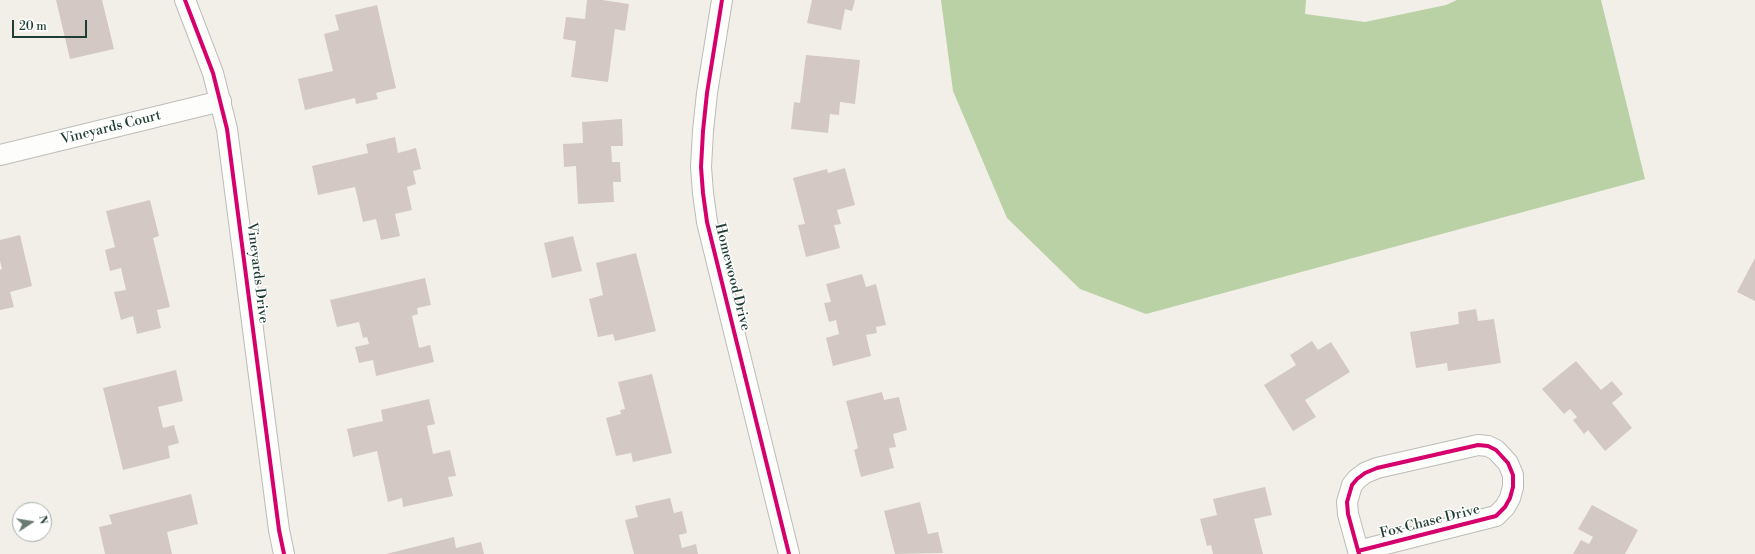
<!DOCTYPE html>
<html>
<head>
<meta charset="utf-8">
<style>
	body { margin:0 }
	#map { position:relative; width:1755px; height:554px; overflow:hidden; background:#f2efe8; font-family:"Libre Bodoni",serif }
	canvas { display:block }
	.north { position:absolute; left:12px; top:502px; width:40px; height:40px; box-sizing:border-box; background:#fff; border:1px solid #a5b1ae; border-radius:50%; rotate:78deg; font-size:11px; font-weight:700; line-height:16px; text-align:center; color:#1f3d34 }
	.north::after { content:''; display:block; margin:auto; width:14px; height:18px; background:#697b73; clip-path:polygon(50% 0,100% 100%,50% 72%,0 100%) }
	.scale { position:absolute; left:12px; top:20px; width:75px; height:18px; box-sizing:border-box; border:2px solid #1f3d34; border-top:0; padding-left:5px; font-size:12px; line-height:14px; white-space:nowrap; color:#1f3d34; -webkit-text-stroke:3px #fff; paint-order:stroke }
</style>
</head>
<body>
<div id="map">
<canvas width="1755" height="554"></canvas>
<div class="north">N</div>
<div class="scale">20 m</div>
</div>
<script>
const ctx = document.querySelector('canvas').getContext('2d');
ctx.lineJoin = 'round';
function paint(path, color) {
  ctx.fillStyle = color;
  ctx.fill(path, 'evenodd');
}
function shape(rows) {
  const path = new Path2D();
  for (const r of rows) {
    path.moveTo(r[0], r[1]);
    for (let i = 2; i < r.length; i += 2) path.lineTo(r[i], r[i + 1]);
  }
  return path;
}
function trace(path, color, width, dash) {
  ctx.strokeStyle = color;
  ctx.lineWidth = width;
  ctx.lineCap = dash ? 'butt' : 'round';
  ctx.setLineDash(dash || []);
  ctx.stroke(path);
}
function label(font, color, halo, rows, align = 'center') {
  ctx.font = font + ' "Libre Bodoni",serif';
  ctx.lineWidth = 3;
  ctx.setLineDash([]);
  ctx.textBaseline = 'middle';
  ctx.strokeStyle = halo;
  ctx.fillStyle = color;
  for (const [text, x, y, turn = 0] of rows) {
    ctx.save();
    ctx.translate(x, y);
    ctx.rotate((+turn || 0) * Math.PI / 180);
    ctx.textAlign = isNaN(turn) ? turn : align;
    if (halo) ctx.strokeText(text, 0, 0);
    ctx.fillText(text, 0, 0);
    ctx.restore();
  }
}
paint(shape([
	[941,0,1306,0,1305,14,1365,22,1446,5,1457,0,1601,0,1645,179,1146,314,1080,289,1007,218,953,91]
]), '#b9d1a5');
paint(shape([
	[56,0,102,0,114,49,70,59],
	[587,0,602,0,629,4,625,31,615,29,608,82,571,77,576,41,563,39,566,17,585,19],
	[812,0,855,0,852,11,845,9,841,30,807,23],
	[377,5,396,88,376,93,378,99,356,104,355,98,305,110,298,79,333,71,324,34,339,30,335,15],
	[806,55,860,60,855,104,840,102,839,115,830,114,828,133,791,129,794,102,800,103],
	[622,119,623,146,611,146,612,162,620,162,621,182,613,182,614,202,578,204,576,166,564,167,563,144,583,143,582,122],
	[395,137,398,153,416,148,421,169,413,171,416,184,407,187,412,210,395,214,400,236,381,240,376,219,363,222,355,187,318,195,312,166,368,153,366,144],
	[845,168,855,205,837,210,841,224,834,225,840,248,806,257,798,225,805,224,793,178,827,169,828,173],
	[150,200,159,236,153,238,170,307,157,310,161,328,137,334,133,316,121,320,114,292,126,290,121,268,110,271,105,250,115,247,106,211],
	[20,235,32,286,10,292,14,307,0,310,0,270,2,269,0,261,0,240],
	[573,236,582,271,552,278,544,243],
	[636,253,656,331,615,341,613,334,598,337,589,299,603,295,596,263],
	[1755,258,1755,301,1737,292],
	[862,274,866,287,876,284,886,325,876,327,877,333,866,335,871,356,833,366,826,338,839,334,836,320,829,322,824,303,831,302,826,284],
	[425,278,431,305,417,308,418,314,412,316,419,348,430,345,434,362,376,376,373,360,359,363,355,347,369,344,367,337,363,338,359,322,337,327,330,300],
	[1476,309,1478,321,1494,319,1501,363,1448,371,1447,363,1416,368,1410,332,1459,324,1458,312],
	[1312,341,1318,350,1331,342,1350,372,1305,400,1316,417,1293,431,1264,385,1296,365,1290,355],
	[1576,361,1601,390,1612,381,1623,394,1612,403,1632,428,1605,451,1588,430,1584,434,1573,420,1577,417,1570,409,1564,414,1542,389],
	[176,370,183,401,158,407,163,428,174,425,179,443,168,446,170,458,123,470,103,388],
	[652,374,672,453,633,462,631,453,616,456,606,418,621,414,620,410,625,409,618,382],
	[882,392,884,400,899,397,907,430,893,434,896,447,889,448,894,468,861,477,854,450,858,448,846,401],
	[429,399,435,424,427,426,433,454,450,450,456,476,448,477,453,496,403,507,402,498,388,502,377,451,353,457,347,429,383,421,381,410],
	[1265,487,1272,515,1254,519,1263,554,1213,554,1211,545,1207,546,1200,519,1217,515,1213,499],
	[191,494,198,524,167,532,172,554,105,554,99,527,112,524,109,515],
	[670,498,674,513,682,511,687,533,679,535,682,548,696,544,698,554,634,554,625,520,638,517,635,506],
	[920,502,928,534,938,532,943,553,895,554,884,511],
	[1592,505,1638,530,1625,554,1573,554,1581,540,1589,544,1593,537,1578,529],
	[454,537,456,548,481,542,484,554,386,554]
]), '#d4c8c4');
const minor = shape([
	[185,0,213,73,227,129,279,530,284,554],
	[722,0,707,93,703,131,701,167,703,193,707,222,789,554],
	[0,155,221,101],
	[1358,551,1496,516,1505,507,1510,498,1513,487,1513,475,1508,463,1496,450,1488,446,1478,445,1377,468,1365,473,1357,479,1352,485,1347,502,1348,514,1359,554]
]);
trace(minor, '#bcbcb7', 22);
trace(minor, '#fdfdfc', 20);
trace(shape([
	[185,0,213,73,227,129,279,530,284,554],
	[722,0,707,93,703,131,701,167,703,193,707,222,789,554],
	[1358,551,1496,516,1505,507,1510,498,1513,487,1513,475,1508,463,1496,450,1488,446,1478,445,1377,468,1365,473,1357,479,1352,485,1347,502,1348,514,1359,554]
]), '#d6006c', 4);
label('14px', '#1f3d34', '#fff', [
	["Vineyards Court",111,128,-14],
	["Vineyards Drive",257,273,83],
	["Homewood Drive",732,277,76],
	["Fox Chase Drive",1430,522,-14]
]);
</script>
</body>
</html>
